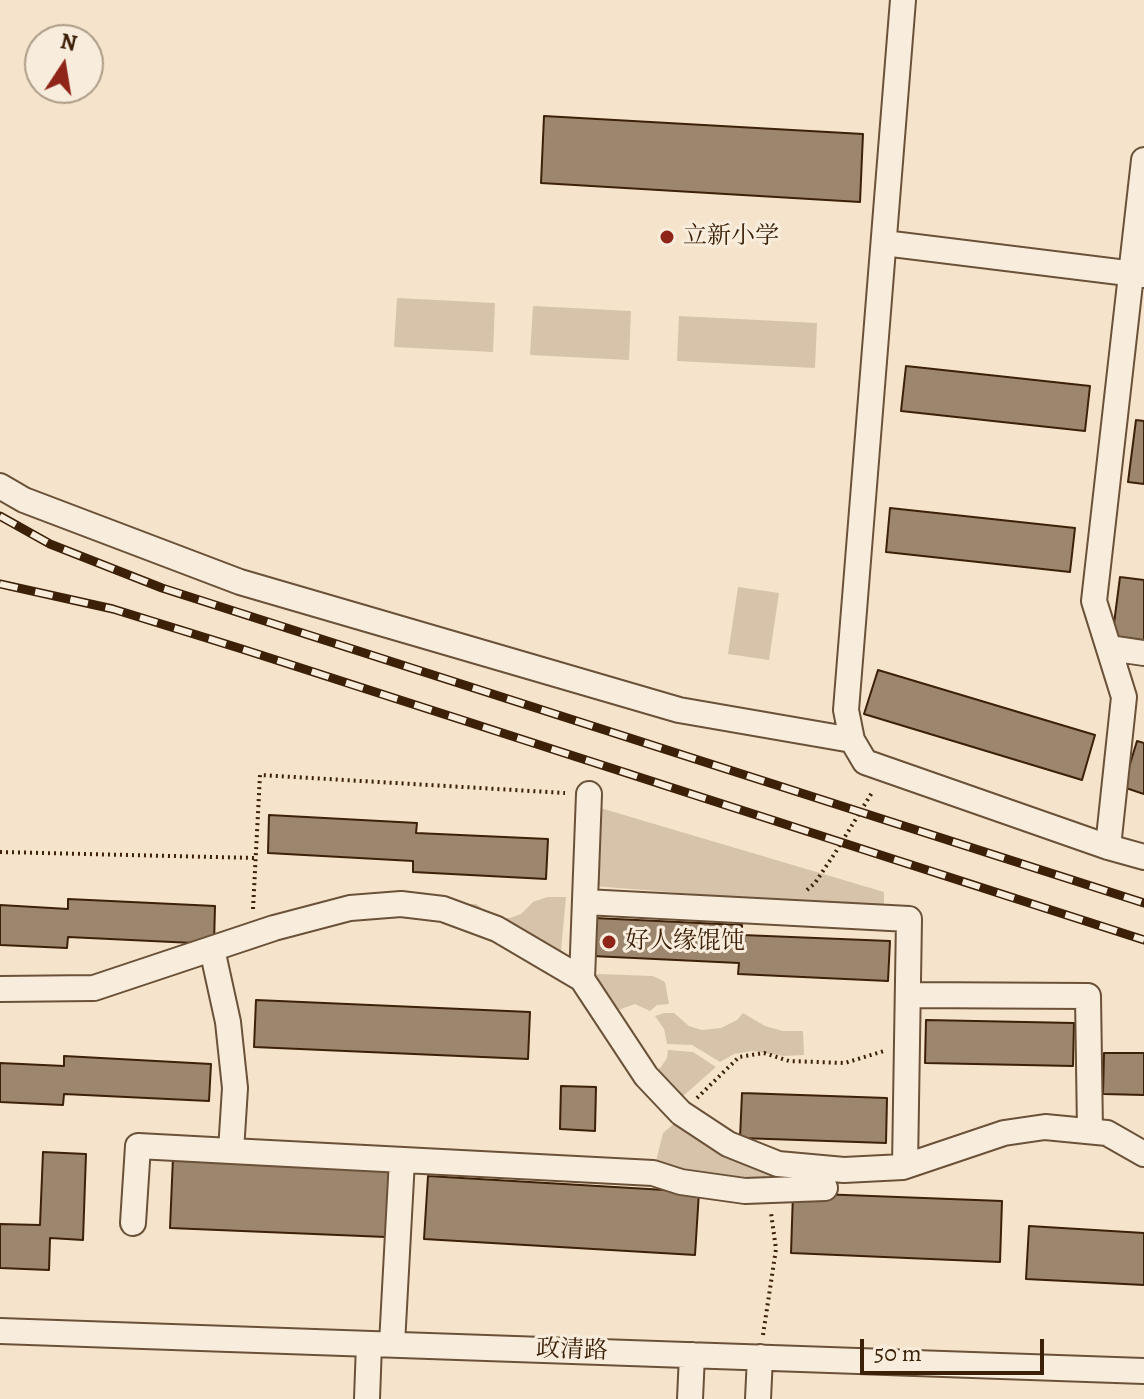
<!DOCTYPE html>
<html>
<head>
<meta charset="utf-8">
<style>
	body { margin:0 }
	#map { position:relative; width:1144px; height:1399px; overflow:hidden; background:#f5e4cb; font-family:Alegreya,serif }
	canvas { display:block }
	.north { position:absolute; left:24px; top:24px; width:80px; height:80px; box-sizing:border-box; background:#f8eddd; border:2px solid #ad9b87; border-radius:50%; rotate:12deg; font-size:22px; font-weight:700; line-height:32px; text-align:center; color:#3c2007 }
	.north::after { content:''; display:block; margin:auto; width:28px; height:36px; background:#8f2418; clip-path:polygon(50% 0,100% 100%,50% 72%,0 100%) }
	.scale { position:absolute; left:860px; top:1339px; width:184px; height:36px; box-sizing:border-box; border:4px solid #3c2007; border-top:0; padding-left:10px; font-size:24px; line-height:28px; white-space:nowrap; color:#3c2007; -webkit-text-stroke:6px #f8eddd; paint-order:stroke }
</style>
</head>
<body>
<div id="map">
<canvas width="1144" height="1399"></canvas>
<div class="north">N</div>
<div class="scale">50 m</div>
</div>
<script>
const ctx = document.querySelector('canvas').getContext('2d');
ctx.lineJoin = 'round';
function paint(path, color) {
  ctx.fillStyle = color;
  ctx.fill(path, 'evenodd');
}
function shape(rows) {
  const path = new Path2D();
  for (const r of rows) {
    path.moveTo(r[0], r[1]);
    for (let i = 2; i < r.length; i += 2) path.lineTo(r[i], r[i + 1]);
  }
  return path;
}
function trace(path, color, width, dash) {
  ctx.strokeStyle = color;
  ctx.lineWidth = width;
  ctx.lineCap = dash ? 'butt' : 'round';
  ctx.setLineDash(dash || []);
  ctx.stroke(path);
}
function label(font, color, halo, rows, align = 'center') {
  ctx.font = font + ' Alegreya,"Noto Serif SC",serif';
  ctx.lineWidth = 6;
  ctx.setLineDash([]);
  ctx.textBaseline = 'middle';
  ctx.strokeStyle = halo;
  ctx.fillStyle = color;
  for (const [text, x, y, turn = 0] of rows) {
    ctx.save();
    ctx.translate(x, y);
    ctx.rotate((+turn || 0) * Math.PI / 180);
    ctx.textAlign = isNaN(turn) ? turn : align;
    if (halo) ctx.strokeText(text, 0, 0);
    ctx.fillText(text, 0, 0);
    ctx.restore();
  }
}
paint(shape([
	[397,298,495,303,493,352,394,347],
	[533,306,631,311,629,360,530,355],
	[679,316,817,323,815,368,677,361],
	[738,587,779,593,769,660,728,654],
	[597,807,884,892,884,909,593,886],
	[547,897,566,897,560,961,450,904,476,904,496,918,510,918,521,914,533,902],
	[599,974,653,976,665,982,669,1004,657,1005,650,1011,635,1004,610,1013,590,976],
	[664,1013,674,1013,689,1026,702,1030,721,1028,737,1020,743,1013,765,1026,783,1031,803,1031,804,1055,784,1056,752,1051,734,1054,720,1062,692,1045,667,1044,664,1029,655,1016],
	[668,1050,693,1052,716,1067,682,1097,652,1075,661,1067,667,1058],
	[676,1122,701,1141,722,1152,792,1175,792,1184,734,1183,655,1165,663,1133]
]), '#d6c3aa');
const building = shape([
	[544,116,863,134,860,202,541,183,544,116],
	[906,366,1090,386,1085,431,901,411,906,366],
	[1136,420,1144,421,1144,484,1128,482,1136,420],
	[890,508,1075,528,1070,572,886,552,890,508],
	[1120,577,1144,580,1144,643,1112,639,1120,577],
	[878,670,1095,735,1082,780,864,714,878,670],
	[1137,741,1144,743,1144,794,1123,787,1137,741],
	[269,815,417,823,416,833,548,839,546,879,413,872,413,861,268,853,269,815],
	[68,899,215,906,214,944,68,937,67,948,0,945,0,905,68,909,68,899],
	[594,918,742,925,742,935,890,941,888,981,738,974,739,963,592,956,594,918],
	[256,1000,530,1012,528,1059,254,1047,256,1000],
	[926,1020,1074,1023,1073,1066,925,1063,926,1020],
	[1104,1053,1144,1053,1144,1095,1103,1094,1104,1053],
	[64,1056,211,1064,209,1101,64,1094,63,1105,0,1102,0,1063,64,1066,64,1056],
	[561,1086,596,1087,595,1131,560,1129,561,1086],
	[742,1093,887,1098,886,1143,740,1138,742,1093],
	[43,1152,86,1154,83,1240,50,1238,49,1270,0,1268,0,1224,40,1225,43,1152],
	[173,1157,389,1165,386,1237,170,1228,173,1157],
	[428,1176,699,1192,695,1255,424,1239,428,1176],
	[793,1193,1002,1201,1000,1262,791,1253,793,1193],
	[1029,1226,1144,1233,1144,1285,1026,1279,1029,1226]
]);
paint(building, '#9c866d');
trace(building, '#3c2007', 2);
const minor = shape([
	[903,0,846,710,852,740,865,762,1108,847,1144,857],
	[884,243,1144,275],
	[0,486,24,500,240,582,679,710,852,740],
	[1109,648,1144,653],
	[1108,847,1124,697,1094,601,1144,160],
	[585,902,909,919,905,1166],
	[582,979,646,1076,681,1113,728,1144,778,1164,844,1170,903,1167,1004,1133,1045,1127,1107,1133,1144,1154],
	[0,989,94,988,274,928,350,908,401,904,443,909,497,929,582,979,589,794],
	[908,995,1088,996,1090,1131],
	[231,1151,653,1173,681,1182,745,1191,825,1188],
	[133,1223,138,1146,231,1151,235,1088,228,1022,212,949],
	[0,1331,1144,1371],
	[392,1344,402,1160],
	[367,1399,369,1344],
	[690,1399,692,1355],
	[758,1399,760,1357]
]);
trace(minor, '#6a5138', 28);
trace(shape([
	[0,852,256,858],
	[807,890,815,883,835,853,873,791],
	[253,909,260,775,565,793],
	[697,1098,739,1057,764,1053,789,1061,845,1063,884,1051],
	[763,1335,776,1249,771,1213]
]), '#3c2007', 4, [2, 4]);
trace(minor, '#f8eddd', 24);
const rail = shape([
	[0,516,50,544,162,588,1144,903],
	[0,584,113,609,242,649,1144,940]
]);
trace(rail, '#3c2007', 9);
trace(rail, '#f8eddd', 6, [18]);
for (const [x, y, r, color] of [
	[667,237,8,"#8f2418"],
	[609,942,8,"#8f2418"]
]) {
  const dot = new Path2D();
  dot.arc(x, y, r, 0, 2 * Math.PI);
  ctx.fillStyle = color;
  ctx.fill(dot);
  trace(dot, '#f8eddd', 3);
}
label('24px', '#3c2007', '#f8eddd', [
	["立新小学",683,237],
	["好人缘馄饨",625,942]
], 'left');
label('24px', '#3c2007', '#f8eddd', [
	["政清路",572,1351,2]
]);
</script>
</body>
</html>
